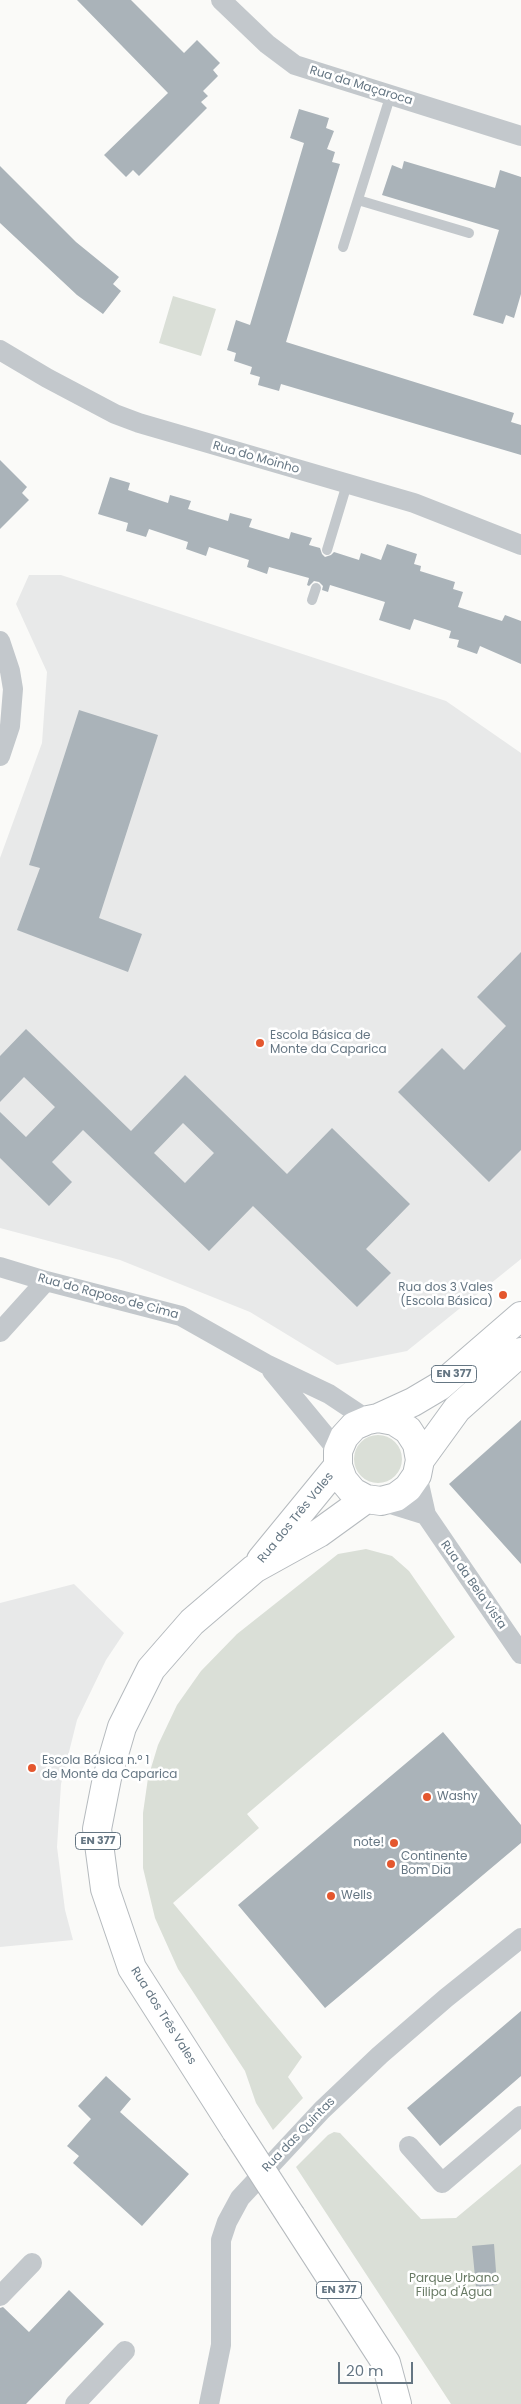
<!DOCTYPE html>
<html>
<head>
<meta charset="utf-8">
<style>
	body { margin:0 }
	#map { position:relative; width:521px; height:2404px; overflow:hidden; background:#fafaf8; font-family:Poppins,sans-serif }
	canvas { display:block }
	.scale { position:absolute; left:338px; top:2362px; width:75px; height:22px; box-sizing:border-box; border:2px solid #657683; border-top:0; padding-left:6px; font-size:15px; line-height:18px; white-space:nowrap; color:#657683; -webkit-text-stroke:4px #fff; paint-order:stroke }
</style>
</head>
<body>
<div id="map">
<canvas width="521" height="2404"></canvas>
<div class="scale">20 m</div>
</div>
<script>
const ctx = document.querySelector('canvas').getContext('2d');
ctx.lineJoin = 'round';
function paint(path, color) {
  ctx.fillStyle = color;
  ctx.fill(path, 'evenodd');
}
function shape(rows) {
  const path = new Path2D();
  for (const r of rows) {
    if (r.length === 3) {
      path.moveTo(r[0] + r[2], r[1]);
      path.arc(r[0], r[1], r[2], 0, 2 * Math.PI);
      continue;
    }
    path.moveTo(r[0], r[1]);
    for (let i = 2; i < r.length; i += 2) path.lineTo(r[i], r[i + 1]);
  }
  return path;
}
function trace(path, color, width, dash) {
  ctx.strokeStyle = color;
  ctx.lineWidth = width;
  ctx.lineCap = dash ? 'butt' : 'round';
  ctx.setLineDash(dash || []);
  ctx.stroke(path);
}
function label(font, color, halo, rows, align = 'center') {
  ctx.font = font + ' Poppins,sans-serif';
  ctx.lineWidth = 5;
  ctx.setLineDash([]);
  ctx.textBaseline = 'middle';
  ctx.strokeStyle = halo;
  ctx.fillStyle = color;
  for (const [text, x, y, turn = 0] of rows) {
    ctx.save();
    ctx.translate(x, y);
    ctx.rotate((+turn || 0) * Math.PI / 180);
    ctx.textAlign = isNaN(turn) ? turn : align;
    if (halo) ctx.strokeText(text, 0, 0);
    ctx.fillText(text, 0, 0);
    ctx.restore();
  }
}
paint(shape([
	[29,575,61,575,446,701,521,753,521,1259,407,1351,337,1365,250,1312,120,1260,0,1228,0,858,42,743,47,672,16,604],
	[74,1584,124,1633,106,1660,77,1720,61,1784,57,1847,65,1910,73,1940,0,1947,0,1603]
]), '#e8e9e9');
paint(shape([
	[173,296,216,309,201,356,159,343],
	[378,1459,24],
	[366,1549,392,1556,409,1571,455,1637,247,1814,259,1828,173,1903,302,2057,288,2077,303,2098,273,2130,256,2103,245,2071,178,1969,155,1918,143,1868,143,1813,148,1778,158,1745,177,1705,201,1671,237,1634,338,1554],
	[334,2132,340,2133,421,2219,456,2218,521,2164,521,2404,451,2404,296,2167,328,2135]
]), '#dadfd7');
paint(shape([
	[77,0,131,0,184,53,197,40,220,63,213,70,218,76,203,91,208,96,201,102,207,108,139,176,133,170,126,177,104,155,168,93],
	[299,109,329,118,326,128,334,131,327,149,335,152,332,162,340,164,286,342,514,413,511,422,521,425,521,455,281,384,279,391,258,385,260,377,250,374,252,367,234,361,236,353,227,350,236,320,250,325,277,235,304,143,290,138],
	[404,161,495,188,500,170,521,177,521,294,514,318,506,315,503,324,473,315,499,230,382,195,392,165,402,169],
	[0,166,76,242,119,277,113,284,121,291,103,314,77,295,0,223],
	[0,460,27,487,22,493,29,500,0,529],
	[110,477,130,483,128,490,168,503,170,495,191,501,188,509,228,521,230,513,252,519,249,527,289,539,291,532,312,538,309,545,320,548,322,554,325,557,331,555,334,552,359,560,361,553,381,560,387,544,417,554,414,564,421,566,420,571,455,582,453,589,463,592,458,607,502,621,505,615,521,621,521,664,480,646,477,654,457,647,459,640,449,638,451,631,414,619,410,630,379,620,385,602,330,585,328,592,322,590,323,586,319,582,314,581,309,586,307,585,309,578,269,567,267,574,247,567,249,560,209,547,206,556,186,549,188,542,149,529,146,537,126,531,128,523,98,514],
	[79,710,158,735,99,918,142,934,128,972,17,930,40,868,29,865],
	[521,952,521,1150,489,1182,398,1092,442,1048,464,1070,506,1026,477,997],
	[26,1029,131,1131,185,1075,287,1174,332,1128,410,1204,366,1249,391,1273,357,1307,253,1206,209,1251,83,1130,52,1162,72,1182,49,1206,0,1158,0,1112,26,1137,55,1107,24,1077,0,1102,0,1056],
	[183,1123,214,1153,185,1183,154,1153],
	[521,1420,521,1564,449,1484],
	[443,1732,521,1825,521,1843,325,2008,238,1905],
	[521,2011,521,2076,440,2146,407,2108],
	[106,2076,131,2099,120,2112,189,2174,142,2226,73,2163,79,2156,67,2146,91,2119,78,2106],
	[494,2244,497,2285,476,2287,472,2246],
	[69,2290,104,2324,26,2404,0,2404,0,2308,3,2307,29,2332]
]), '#aab3b9');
const primary = shape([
	[378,1418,413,1402,440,1386,521,1316],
	[420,1460,417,1444,408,1430,394,1421,378,1418,368,1420,354,1426,344,1437,338,1451,338,1466,343,1480,353,1492,366,1499,381,1501,396,1497,408,1488,417,1475,420,1460,457,1409,521,1352],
	[261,1560,338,1466],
	[236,2131,132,1968,105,1889,97,1829,107,1778,122,1727,151,1669,192,1622,254,1569,319,1533,366,1499],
	[291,2216,386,2363,397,2404]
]);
trace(primary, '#b5babe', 30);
trace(shape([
	[358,200,469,233],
	[343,247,391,94],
	[327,550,347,484],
	[312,600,316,588]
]), '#c3c8cc', 10);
trace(shape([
	[221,0,267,44,295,65,521,136],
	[0,350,47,378,115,414,139,423,414,503,521,545],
	[0,641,10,671,13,689,10,726,0,756],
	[0,1267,46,1281,181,1316,266,1364,329,1394,368,1420],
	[0,1332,46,1281],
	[272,1371,338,1451],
	[417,1475,426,1515,521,1654],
	[381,1501,426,1515],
	[409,2146,442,2183,521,2116],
	[0,2296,32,2263],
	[75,2404,125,2351],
	[209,2404,221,2345,221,2240,227,2222,240,2198,322,2110,380,2055,446,1998,521,1938]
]), '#c3c8cc', 20);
trace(primary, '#fff', 28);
const primaryBridge = shape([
	[236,2131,291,2216]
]);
trace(primaryBridge, '#b5babe', 30, []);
trace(primaryBridge, '#fff', 28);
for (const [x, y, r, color] of [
	[260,1043,5,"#e4572e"],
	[503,1295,5,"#e4572e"],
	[32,1768,5,"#e4572e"],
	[427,1797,5,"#e4572e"],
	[394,1843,5,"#e4572e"],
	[391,1864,5,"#e4572e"],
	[331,1896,5,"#e4572e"]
]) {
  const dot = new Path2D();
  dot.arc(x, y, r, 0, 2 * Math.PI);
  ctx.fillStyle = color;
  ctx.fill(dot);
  trace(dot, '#fff', 2);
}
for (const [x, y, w] of [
	[454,1374,45],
	[98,1841,45],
	[339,2290,45]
]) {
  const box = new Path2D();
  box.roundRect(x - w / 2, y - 8.5, w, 17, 4);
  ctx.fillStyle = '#fff';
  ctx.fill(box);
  trace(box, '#657683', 1);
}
label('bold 11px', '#657683', null, [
	["EN 377",454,1374],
	["EN 377",98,1841],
	["EN 377",339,2290]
]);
label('12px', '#657683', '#fff', [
	["Rua da Maçaroca",361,86,17],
	["Rua do Moinho",256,458,16],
	["Rua do Raposo de Cima",108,1297,15],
	["Rua dos Três Vales",296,1518,-51],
	["Rua da Bela Vista",473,1585,55],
	["Rua dos Três Vales",163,2016,58],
	["Rua das Quintas",299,2135,-46]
]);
label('12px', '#657683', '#fff', [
	["Escola Básica de",270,1036],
	["Monte da Caparica",270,1050],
	["Rua dos 3 Vales",493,1288,"right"],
	["(Escola Básica)",493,1302,"right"],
	["Escola Básica n.º 1",42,1761],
	["de Monte da Caparica",42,1775],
	["Washy",437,1797],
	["note!",384,1843,"right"],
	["Continente",401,1857],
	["Bom Dia",401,1871],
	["Wells",341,1896]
], 'left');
label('12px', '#687a64', '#fff', [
	["Parque Urbano",454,2279],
	["Filipa d'Água",454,2293]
]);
</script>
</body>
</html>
